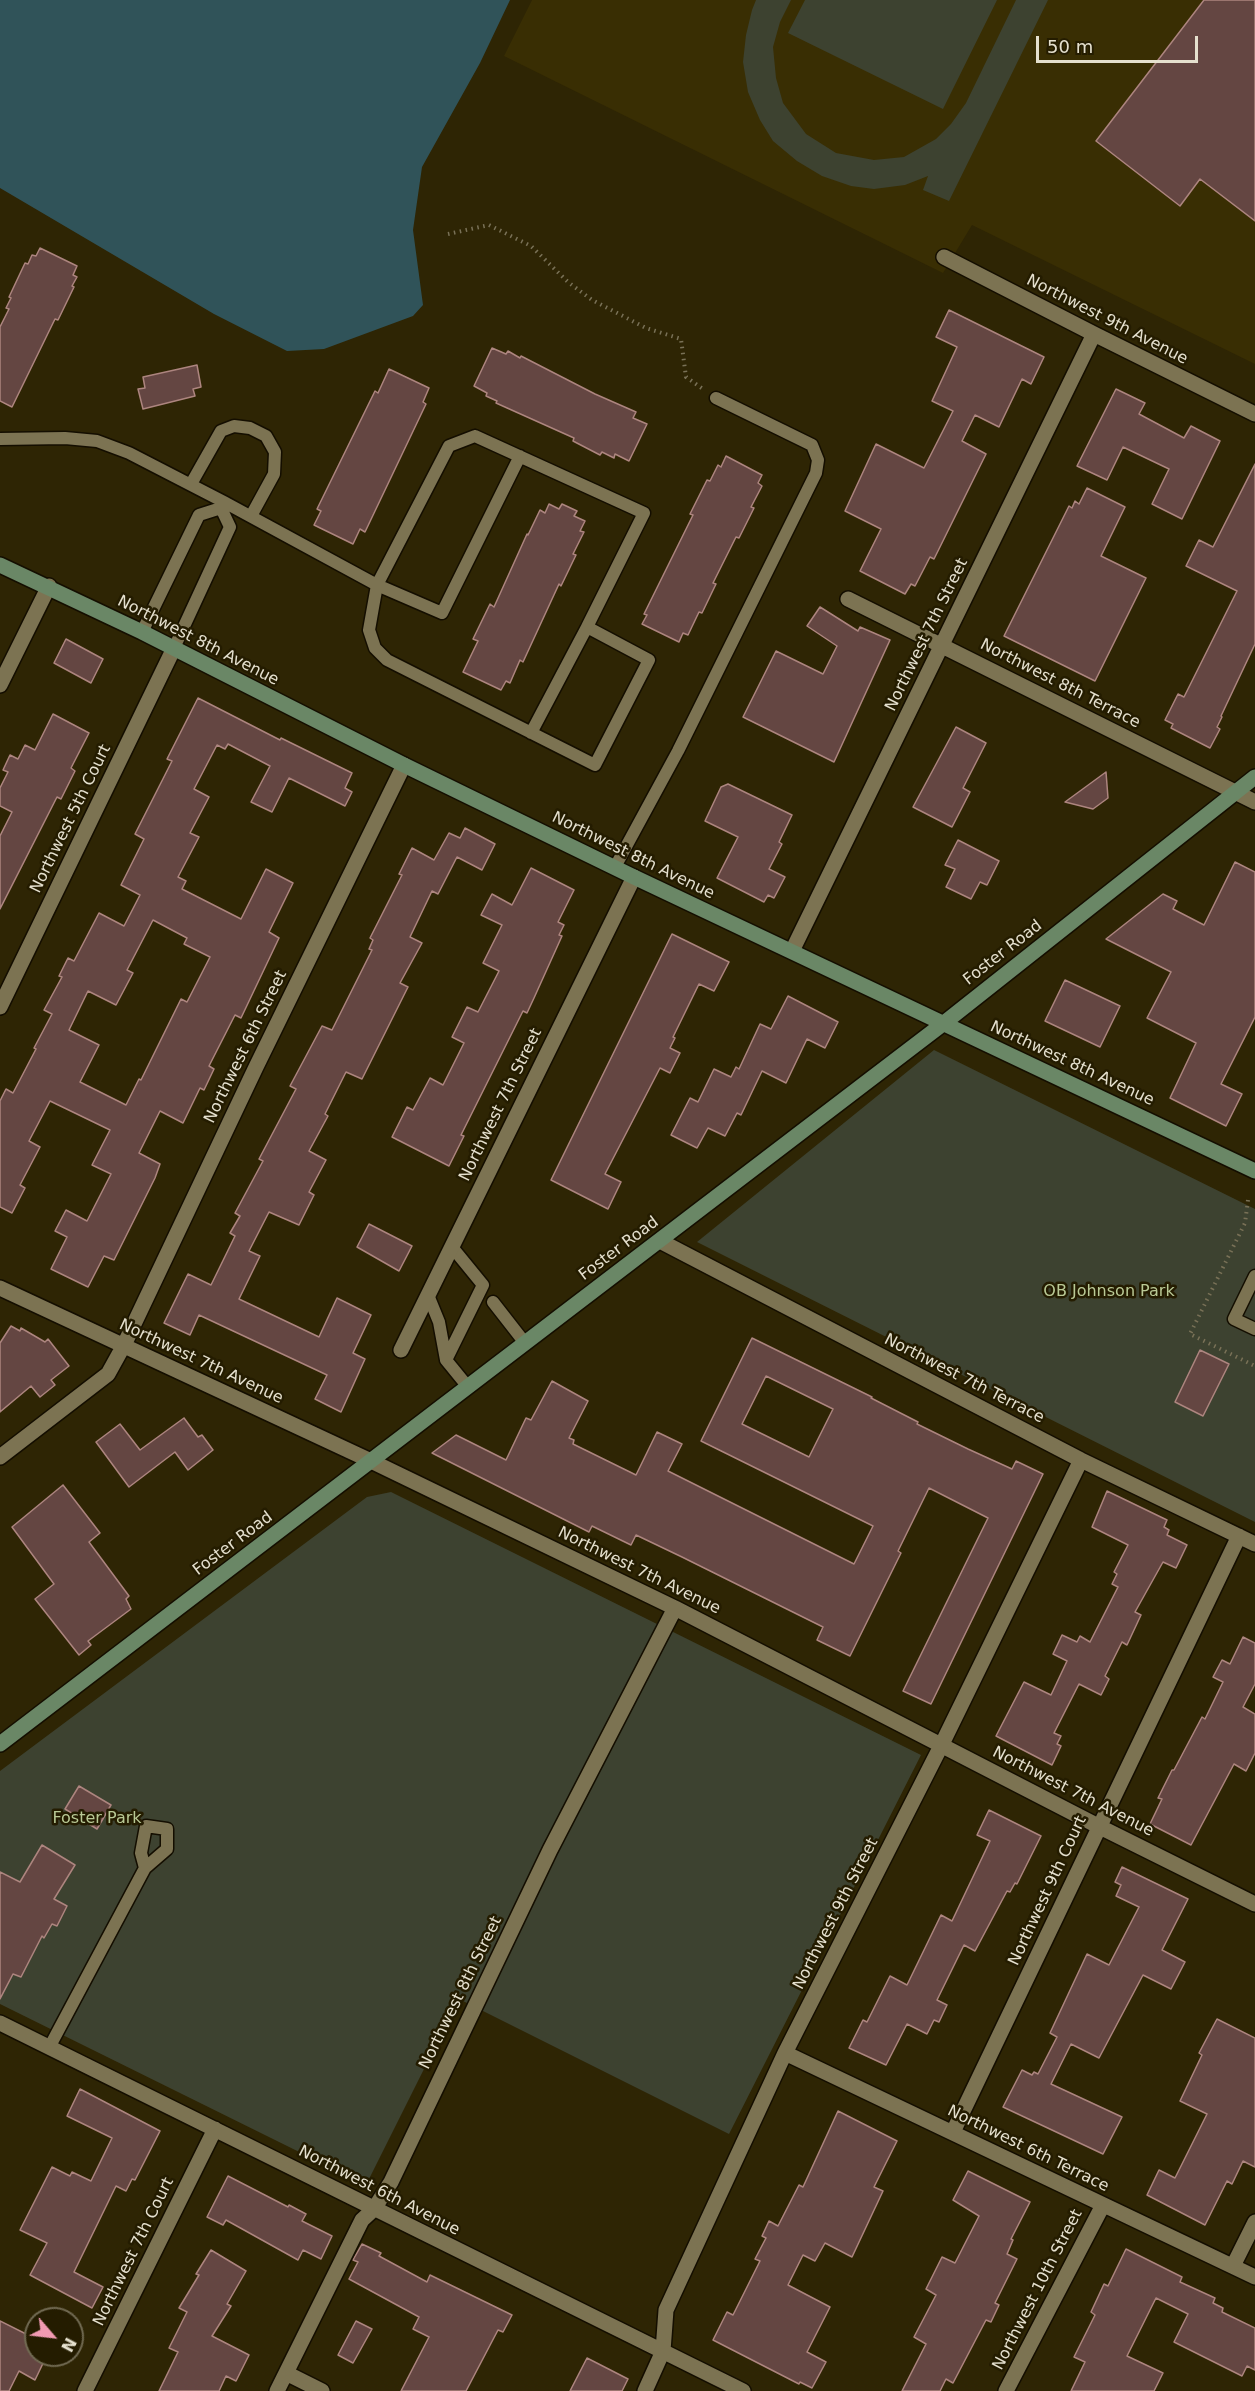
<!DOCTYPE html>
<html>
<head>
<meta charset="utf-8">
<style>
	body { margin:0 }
	#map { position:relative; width:1255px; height:2391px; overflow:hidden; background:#2e2504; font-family:"DejaVu Sans",sans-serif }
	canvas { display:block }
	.north { position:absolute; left:24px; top:2307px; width:60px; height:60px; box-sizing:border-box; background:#241c00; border:2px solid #716a52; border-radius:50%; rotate:118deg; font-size:16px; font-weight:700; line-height:24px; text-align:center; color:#e5e0ce }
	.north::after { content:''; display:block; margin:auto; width:21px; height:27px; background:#f19ab2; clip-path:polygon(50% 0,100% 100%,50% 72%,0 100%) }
	.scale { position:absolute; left:1036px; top:36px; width:162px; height:27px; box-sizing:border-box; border:3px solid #e5e0ce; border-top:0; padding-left:8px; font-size:18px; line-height:21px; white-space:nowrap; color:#e5e0ce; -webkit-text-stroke:4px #241c00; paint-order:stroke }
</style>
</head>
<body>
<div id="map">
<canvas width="1255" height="2391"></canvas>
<div class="north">N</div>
<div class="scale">50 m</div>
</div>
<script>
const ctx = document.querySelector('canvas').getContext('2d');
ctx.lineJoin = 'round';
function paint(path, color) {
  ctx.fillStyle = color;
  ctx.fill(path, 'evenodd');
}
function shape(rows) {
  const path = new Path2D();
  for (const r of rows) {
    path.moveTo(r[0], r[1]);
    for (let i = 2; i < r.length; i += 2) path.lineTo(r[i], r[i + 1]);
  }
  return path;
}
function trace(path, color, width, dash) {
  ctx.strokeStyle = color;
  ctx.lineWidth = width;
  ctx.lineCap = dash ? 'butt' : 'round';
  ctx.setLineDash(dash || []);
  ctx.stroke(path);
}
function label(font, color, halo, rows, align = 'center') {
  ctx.font = font + ' "DejaVu Sans",sans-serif';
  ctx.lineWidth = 5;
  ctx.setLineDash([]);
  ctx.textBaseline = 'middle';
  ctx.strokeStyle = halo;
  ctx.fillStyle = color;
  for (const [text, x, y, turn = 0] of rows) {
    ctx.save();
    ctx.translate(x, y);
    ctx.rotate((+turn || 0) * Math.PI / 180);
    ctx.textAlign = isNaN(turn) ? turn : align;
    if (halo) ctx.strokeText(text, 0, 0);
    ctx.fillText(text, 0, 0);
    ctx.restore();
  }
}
paint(shape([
	[532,0,1255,0,1255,364,972,225,943,273,504,56]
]), '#392e03');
paint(shape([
	[756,0,791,0,780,22,773,47,776,78,783,103,806,134,836,153,874,160,904,157,936,139,951,124,966,103,1016,0,1048,0,949,201,923,190,928,176,905,185,874,189,851,186,822,176,797,161,773,141,760,120,748,92,743,62,746,35,752,10],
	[805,0,997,0,943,109,788,33],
	[934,1050,1255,1209,1255,1522,697,1242],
	[391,1492,921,1755,729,2134,459,1999,366,2185,0,2004,0,1771,367,1497]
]), '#3d4230');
paint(shape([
	[0,0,510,0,480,63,422,167,413,230,423,305,413,316,324,349,287,351,214,314,0,188]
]), '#305359');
const building = shape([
	[1204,0,1255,0,1255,221,1200,179,1180,206,1096,141,1204,0],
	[40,248,77,266,73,275,77,277,72,286,74,287,58,320,55,319,12,407,0,401,0,327,9,309,6,308,11,298,9,297,25,263,28,264,32,255,36,256,40,248],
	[949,310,1044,357,1031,384,1022,379,999,427,975,415,962,441,986,454,934,559,930,557,915,586,911,584,905,594,860,571,881,529,845,511,876,444,924,468,953,411,932,401,957,347,936,337,949,310],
	[492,348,506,354,508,351,520,358,521,356,595,394,636,412,633,418,647,424,629,461,615,454,614,458,602,452,600,455,573,441,574,438,496,403,497,401,486,396,487,393,474,386,492,348],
	[197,365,201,387,193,389,195,396,143,409,138,389,145,388,143,377,197,365],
	[389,369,429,388,423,402,426,404,365,532,360,529,353,544,314,525,321,511,317,509,375,391,378,393,389,369],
	[1116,389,1145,403,1139,414,1184,438,1191,426,1220,441,1182,519,1152,504,1169,469,1123,447,1107,480,1077,466,1116,389],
	[726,456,762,475,758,483,762,486,751,507,754,508,739,538,736,537,713,583,716,584,702,613,699,612,688,635,683,633,679,642,642,624,647,615,644,614,693,515,690,514,707,480,710,481,718,465,721,467,726,456],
	[1255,464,1255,644,1221,716,1222,717,1217,727,1220,729,1210,748,1171,728,1173,724,1165,720,1178,694,1184,697,1237,591,1186,566,1199,540,1213,547,1255,464],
	[1087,488,1125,507,1101,556,1146,578,1095,681,1004,636,1069,506,1072,508,1075,501,1079,504,1087,488],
	[549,504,559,509,562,504,577,511,574,516,585,521,580,531,584,532,573,554,576,555,561,586,559,584,523,662,520,660,510,683,506,681,501,690,463,672,478,641,473,639,490,604,494,607,527,534,528,535,540,510,545,513,549,504],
	[820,607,858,631,860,627,890,640,834,762,743,717,776,651,823,674,837,646,807,626,820,607],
	[66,639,103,659,91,683,54,663,66,639],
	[198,698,280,740,281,738,352,773,345,788,352,792,345,806,289,778,272,812,251,802,270,766,228,744,225,749,217,745,194,789,209,797,190,833,199,837,178,877,186,881,182,889,241,919,266,869,293,883,269,932,279,938,241,1018,235,1015,209,1066,214,1069,204,1090,200,1088,183,1123,160,1111,139,1153,160,1164,155,1178,114,1260,104,1256,88,1287,51,1269,67,1237,55,1231,66,1210,87,1221,111,1174,92,1165,110,1130,50,1101,29,1141,40,1147,20,1185,25,1188,12,1213,0,1207,0,1101,6,1089,13,1093,36,1049,34,1048,52,1014,44,1010,62,977,59,976,68,958,74,961,99,913,124,926,140,895,121,885,144,839,135,834,172,761,167,759,198,698],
	[153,920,187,938,184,944,210,957,187,1002,181,999,141,1080,139,1079,126,1105,80,1082,99,1045,69,1030,88,991,116,1005,133,973,127,970,153,920],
	[53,714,89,733,71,768,75,771,61,799,57,797,0,909,0,836,12,812,0,806,0,788,8,772,3,770,10,755,18,759,25,745,35,750,53,714],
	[956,727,986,743,963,788,970,792,952,827,913,807,956,727],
	[1106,772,1108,798,1093,809,1065,802,1106,772],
	[728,784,792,815,779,842,782,844,769,869,785,877,774,898,768,895,764,902,717,878,738,837,705,821,721,787,728,784],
	[465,828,495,844,482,870,457,857,438,894,432,891,410,937,422,943,400,983,408,987,362,1079,346,1072,325,1114,328,1116,309,1151,326,1160,309,1192,314,1195,299,1225,269,1212,249,1251,260,1256,239,1299,319,1337,337,1298,371,1315,353,1353,365,1359,341,1412,315,1399,327,1375,199,1315,190,1335,164,1323,188,1274,211,1285,235,1236,230,1233,240,1216,235,1213,263,1161,259,1159,296,1089,290,1086,322,1026,332,1030,372,950,369,949,373,940,370,938,402,875,399,874,412,848,434,860,449,833,460,838,465,828],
	[958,840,999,861,987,885,980,882,971,899,946,887,955,869,945,865,958,840],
	[1235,862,1255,872,1255,1017,1221,1084,1242,1094,1226,1126,1170,1098,1196,1043,1147,1018,1171,972,1106,939,1163,894,1177,901,1173,909,1204,925,1235,862],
	[531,868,574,890,558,922,564,925,559,935,562,936,534,998,527,1013,523,1011,461,1135,464,1136,449,1166,392,1137,407,1107,413,1110,430,1078,443,1085,464,1043,452,1037,467,1007,478,1012,499,971,483,963,502,925,481,915,492,894,512,905,531,868],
	[672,934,729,962,714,991,699,984,673,1037,675,1038,670,1048,680,1053,670,1073,660,1068,605,1174,621,1182,608,1209,551,1180,672,934],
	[1065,980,1120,1006,1100,1047,1045,1021,1065,980],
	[788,996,838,1022,825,1048,807,1039,786,1083,762,1071,741,1115,737,1113,725,1136,708,1128,697,1148,671,1135,690,1098,698,1102,714,1069,731,1077,736,1067,739,1069,760,1024,771,1029,788,996],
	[369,1224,412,1246,399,1271,357,1247,369,1224],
	[11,1326,20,1331,21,1328,45,1342,48,1339,69,1366,51,1380,55,1385,40,1397,31,1386,0,1412,0,1343,11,1326],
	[752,1338,872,1397,871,1398,918,1422,917,1424,968,1449,1012,1469,1016,1461,1043,1474,931,1704,903,1691,988,1518,929,1488,898,1551,901,1553,850,1656,817,1640,823,1627,682,1557,636,1535,631,1545,592,1526,589,1532,432,1453,456,1435,506,1460,526,1418,531,1420,552,1381,588,1401,569,1438,574,1440,573,1444,636,1475,657,1432,682,1444,668,1471,854,1564,873,1526,701,1441,752,1338],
	[766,1376,833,1409,809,1457,742,1424,766,1376],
	[1200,1350,1229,1364,1203,1416,1175,1402,1200,1350],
	[184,1418,198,1437,202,1435,213,1450,188,1470,175,1452,129,1487,96,1442,120,1424,140,1450,184,1418],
	[63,1485,100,1533,89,1542,129,1596,126,1599,131,1609,88,1641,91,1645,79,1655,35,1599,54,1584,12,1527,63,1485],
	[1107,1491,1167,1520,1164,1527,1169,1530,1167,1535,1187,1545,1176,1568,1163,1562,1135,1612,1141,1615,1127,1645,1122,1642,1105,1676,1109,1679,1101,1695,1079,1684,1054,1733,1061,1736,1057,1744,1061,1746,1052,1765,996,1736,1024,1682,1051,1695,1067,1661,1053,1654,1062,1635,1077,1642,1080,1636,1090,1642,1118,1587,1112,1584,1117,1574,1114,1572,1128,1545,1092,1527,1107,1491],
	[1243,1637,1255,1643,1255,1684,1243,1707,1255,1714,1255,1753,1246,1771,1234,1764,1191,1845,1150,1824,1162,1799,1158,1798,1172,1770,1174,1770,1202,1717,1205,1719,1223,1682,1213,1677,1222,1660,1230,1664,1243,1637],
	[79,1786,111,1805,97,1829,65,1809,79,1786],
	[989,1810,1041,1836,1017,1884,1015,1883,1010,1892,1007,1891,975,1951,964,1945,937,2000,947,2005,939,2022,934,2020,927,2034,907,2024,886,2065,849,2048,863,2020,867,2022,890,1976,907,1985,941,1915,952,1921,990,1841,977,1835,989,1810],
	[42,1845,75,1865,54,1899,67,1906,57,1926,52,1924,44,1938,42,1936,21,1977,13,1974,0,1999,0,1872,20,1882,42,1845],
	[1122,1867,1188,1899,1162,1950,1185,1962,1171,1989,1143,1975,1099,2058,1071,2044,1051,2084,1122,2117,1103,2154,1003,2107,1022,2070,1032,2075,1034,2072,1038,2074,1057,2037,1050,2033,1087,1954,1109,1965,1139,1907,1116,1896,1121,1885,1115,1882,1122,1867],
	[1217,2019,1255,2038,1255,2167,1243,2161,1232,2184,1227,2181,1205,2225,1147,2195,1159,2170,1175,2178,1207,2114,1180,2101,1202,2055,1199,2053,1217,2019],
	[80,2089,160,2131,135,2180,132,2179,126,2191,116,2186,74,2272,103,2287,92,2308,30,2275,47,2243,20,2230,52,2167,70,2176,72,2172,91,2181,112,2138,67,2116,80,2089],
	[838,2111,897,2141,874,2187,883,2191,852,2257,825,2243,815,2261,803,2255,788,2285,830,2307,807,2352,826,2362,812,2388,800,2382,799,2384,713,2340,727,2312,733,2315,760,2261,755,2259,766,2238,762,2236,769,2221,778,2226,799,2185,803,2187,838,2111],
	[968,2171,1030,2202,1011,2239,1013,2240,1007,2254,1017,2259,995,2303,999,2305,991,2322,986,2320,953,2383,946,2379,940,2391,902,2391,926,2344,914,2337,936,2295,926,2289,942,2257,955,2263,979,2216,953,2200,968,2171],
	[228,2176,288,2207,289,2205,306,2214,302,2221,332,2236,321,2259,303,2250,298,2260,226,2220,223,2225,207,2217,228,2176],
	[362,2244,381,2253,379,2256,427,2282,430,2275,512,2315,503,2332,498,2330,466,2391,401,2391,429,2337,413,2329,419,2317,349,2279,358,2262,353,2260,362,2244],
	[1126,2249,1182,2277,1180,2282,1215,2298,1213,2303,1223,2308,1222,2312,1255,2328,1255,2370,1247,2366,1242,2376,1174,2342,1188,2314,1156,2298,1127,2356,1163,2373,1154,2391,1071,2391,1085,2362,1074,2357,1095,2315,1091,2312,1104,2284,1108,2286,1126,2249],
	[211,2250,246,2271,227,2304,231,2306,212,2336,249,2355,236,2381,226,2376,219,2391,159,2391,178,2352,169,2348,187,2312,179,2308,199,2275,196,2274,211,2250],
	[0,2321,36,2339,36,2355,47,2355,35,2380,19,2371,9,2391,0,2391,0,2321],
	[356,2321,372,2329,353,2363,338,2355,356,2321],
	[587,2358,628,2379,622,2391,570,2391,587,2358]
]);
paint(building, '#644642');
trace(building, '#ad857f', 1.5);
const lane = shape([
	[475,436,644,513,587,627,649,660,595,765,387,660,375,648,369,630,377,585,449,446,475,436],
	[0,439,65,438,97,441,129,453,224,502,377,585,442,613,520,456],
	[191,484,221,431,234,426,250,428,266,436,275,452,274,474,251,516],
	[142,632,199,515,221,508,224,502],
	[174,648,230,527,221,508],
	[531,733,587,627],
	[615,867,678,751,816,473,818,460,812,445,716,398],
	[1255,1276,1234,1319,1255,1329],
	[428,1295,439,1322,446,1360,468,1387],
	[493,1302,525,1343],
	[446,1360,483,1285,452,1247],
	[50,2046,145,1868,167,1849,167,1829,146,1826,141,1853,145,1868]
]);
const street = shape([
	[944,257,1094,334,1255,414],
	[848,599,1255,802],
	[0,685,49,586],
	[792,951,1094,334],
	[0,1007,174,648],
	[660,1241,1081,1460,1255,1544],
	[0,1288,371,1461,675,1608,1098,1826,1255,1904],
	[401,1350,634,877],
	[0,1457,108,1374,124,1345,256,1067,404,765],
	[0,2023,743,2391],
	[785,2053,1255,2277],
	[953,2132,1239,1536],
	[1233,2266,1255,2222],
	[286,2373,322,2391],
	[85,2391,215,2129],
	[277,2391,362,2220,374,2209,391,2182,550,1850,675,1608],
	[645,2391,663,2351,666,2310,785,2053,942,1744,1081,1460],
	[1006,2391,1103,2205]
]);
const secondary = shape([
	[0,565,142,632,404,765,634,877,1255,1171],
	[0,1744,944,1023,1255,777]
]);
trace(lane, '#140e00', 15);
trace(street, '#140e00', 18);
trace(secondary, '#140e00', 18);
trace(shape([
	[448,234,489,225,531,246,568,282,592,300,646,328,681,339,686,377,703,389],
	[1248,1200,1245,1223,1190,1334,1255,1366]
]), '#797157', 4, [1.5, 4.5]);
trace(lane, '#7c7352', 12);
trace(street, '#7c7352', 15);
trace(secondary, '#6a8766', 15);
label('16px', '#e5e0ce', '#241c00', [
	["Northwest 9th Avenue",1107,320,27],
	["Northwest 7th Street",927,635,-64],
	["Northwest 8th Avenue",198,641,27],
	["Northwest 8th Terrace",1060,684,27],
	["Northwest 5th Court",71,819,-64],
	["Northwest 8th Avenue",633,856,26],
	["Foster Road",1003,953,-38],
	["Northwest 6th Street",246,1047,-64],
	["Northwest 8th Avenue",1072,1064,25],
	["Northwest 7th Street",501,1105,-64],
	["Foster Road",619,1249,-37],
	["Northwest 7th Avenue",201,1362,25],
	["Northwest 7th Terrace",964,1379,27],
	["Foster Road",233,1544,-37],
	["Northwest 7th Avenue",639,1571,26],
	["Northwest 7th Avenue",1073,1792,27],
	["Northwest 9th Court",1048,1891,-65],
	["Northwest 9th Street",836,1914,-63],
	["Northwest 8th Street",461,1993,-64],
	["Northwest 6th Terrace",1028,2149,26],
	["Northwest 6th Avenue",379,2191,27],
	["Northwest 7th Court",134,2252,-64],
	["Northwest 10th Street",1038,2290,-63]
]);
label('16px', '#b9c995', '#241c00', [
	["OB Johnson Park",1109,1292],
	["Foster Park",97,1819]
]);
</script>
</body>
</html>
